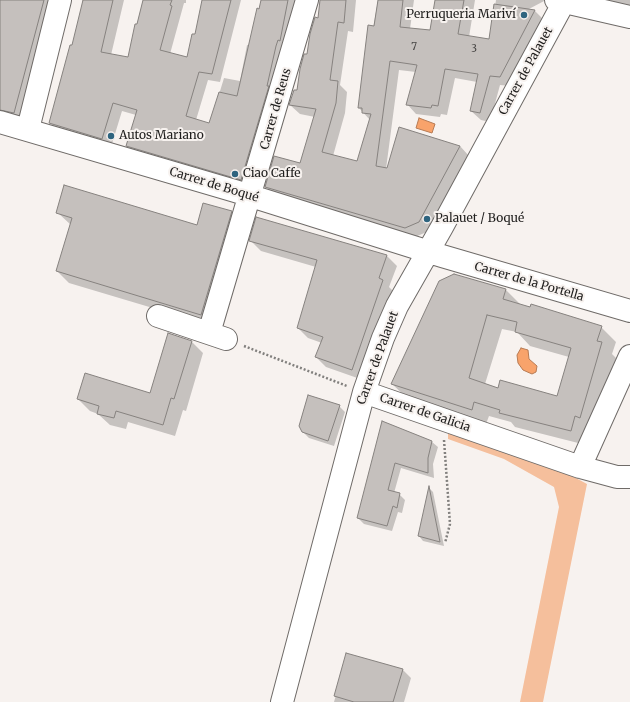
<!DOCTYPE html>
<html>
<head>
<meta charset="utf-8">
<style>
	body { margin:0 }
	canvas { display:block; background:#f7f2ef }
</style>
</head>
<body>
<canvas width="630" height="702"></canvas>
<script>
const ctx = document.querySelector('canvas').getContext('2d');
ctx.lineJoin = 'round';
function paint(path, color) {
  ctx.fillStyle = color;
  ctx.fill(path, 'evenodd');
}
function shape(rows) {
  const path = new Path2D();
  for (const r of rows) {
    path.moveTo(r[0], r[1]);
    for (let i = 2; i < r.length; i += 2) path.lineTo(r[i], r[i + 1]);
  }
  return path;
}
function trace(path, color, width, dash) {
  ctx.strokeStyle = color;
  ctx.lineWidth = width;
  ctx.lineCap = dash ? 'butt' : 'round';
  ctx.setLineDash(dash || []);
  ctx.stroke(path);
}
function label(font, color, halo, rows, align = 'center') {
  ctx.font = font + ' Merriweather,serif';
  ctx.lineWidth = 4;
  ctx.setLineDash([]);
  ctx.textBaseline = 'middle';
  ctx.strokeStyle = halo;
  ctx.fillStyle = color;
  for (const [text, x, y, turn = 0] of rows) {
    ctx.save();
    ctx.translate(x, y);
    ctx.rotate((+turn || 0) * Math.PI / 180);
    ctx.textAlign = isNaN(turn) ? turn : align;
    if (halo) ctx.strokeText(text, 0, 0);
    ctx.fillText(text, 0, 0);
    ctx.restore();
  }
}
paint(shape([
	[452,429,546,462,587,484,543,702,520,702,559,507,554,487,504,459,448,439,448,433]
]), '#f5bf9c');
const water = shape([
	[419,118,435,124,432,133,416,128,419,118],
	[521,348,528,350,529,359,537,366,536,372,532,374,523,370,518,363,517,355,521,348]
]);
paint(water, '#f8a36b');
trace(water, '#b77b54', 1);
paint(shape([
	[0,0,56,0,23,122,0,115],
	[84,0,124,0,111,55,129,58,145,0,186,0,186,3,184,3,170,54,188,58,206,0,241,0,220,82,208,80,196,120,210,124,224,78,240,81,247,45,249,45,262,0,300,0,250,188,136,155,127,146,136,115,122,111,111,147,59,132,50,123,73,46],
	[321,0,356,0,353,32,348,31,340,85,347,92,345,113,333,156,357,162,370,120,359,108,378,0,414,0,410,29,431,32,436,0,475,0,469,37,490,40,496,0,546,0,527,10,535,11,544,20,510,86,500,85,490,122,481,120,471,111,477,82,455,78,447,115,441,114,440,117,416,114,407,104,416,72,399,70,386,169,460,146,469,156,429,231,415,237,276,197,266,187,300,164,315,117,300,114,290,105,298,92,318,19],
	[610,0,630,0,630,16,626,15],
	[57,212,198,226,231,212,243,224,213,326,69,283,57,271,71,225],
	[257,218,387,256,397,266,389,287,393,291,363,380,326,367,316,357,322,343,308,338,298,328,316,267,261,251,250,240],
	[455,275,506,290,521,305,601,327,616,342,612,354,616,358,594,432,586,445,515,427,511,422,489,416,486,424,407,398,392,384],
	[502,329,517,332,530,346,569,357,558,398,499,389,485,384],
	[191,341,203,353,186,411,183,410,175,436,128,422,126,429,110,425,98,414,90,411,78,399,151,394],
	[339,406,345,412,334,446,309,438,303,432],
	[383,422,432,442,438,447,433,464,434,478,401,468,394,493,399,494,405,500,402,513,398,512,392,531,364,524,358,518],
	[429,488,433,492,444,546,423,541,419,536],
	[347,654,402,669,411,678,404,702,334,702]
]), '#0003');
const building = shape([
	[0,0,44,0,14,113,0,110,0,0],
	[83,0,113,0,101,52,128,57,135,24,137,24,143,0,172,0,170,5,172,6,160,50,187,57,192,34,195,34,202,0,231,0,212,74,199,72,186,116,209,123,219,92,237,96,257,8,259,9,261,0,288,0,280,41,278,40,276,46,267,86,269,86,241,180,126,146,137,110,113,103,102,139,49,123,70,45,72,45,83,0],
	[320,0,346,0,344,23,338,22,330,80,338,81,336,103,322,152,357,161,371,114,362,113,362,108,358,108,368,25,374,26,378,0,403,0,400,27,430,30,435,0,464,0,458,34,489,39,494,4,535,10,500,77,490,76,480,113,470,111,478,74,445,69,438,106,432,105,431,108,406,105,417,65,390,61,376,166,387,168,399,127,460,146,419,222,405,228,265,187,274,156,300,163,316,109,289,105,294,90,297,90,300,69,304,54,307,54,310,34,315,17,318,18,320,0],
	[64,185,197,225,203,203,232,211,201,315,56,271,72,218,56,213,64,185],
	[256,217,387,255,379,278,383,280,352,370,315,357,323,337,297,328,317,260,249,241,256,217],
	[454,274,506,289,503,299,530,307,531,304,602,326,597,341,602,342,580,418,575,416,571,431,499,413,500,410,474,402,472,410,391,384,439,281,454,274],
	[487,315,517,322,515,332,571,348,557,396,500,380,498,388,469,378,487,315],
	[168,333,192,341,174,399,171,398,163,425,116,411,114,418,97,414,99,406,77,399,85,373,150,393,168,333],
	[308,395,340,405,328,441,302,432,299,426,308,395],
	[382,421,432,441,428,458,428,473,395,463,388,490,400,493,397,508,393,506,387,526,357,518,382,421],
	[429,486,435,517,440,542,418,536,429,486],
	[346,653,403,669,393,702,354,702,334,696,346,653]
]);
paint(building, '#c5c0bd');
trace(building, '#86827f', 1);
const minor = shape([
	[556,0,630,17],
	[0,122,235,191,442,256,630,311],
	[28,129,60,0],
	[158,316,226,339],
	[209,333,307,0],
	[364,392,580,467,617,477,630,477],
	[580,467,630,356],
	[282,702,364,392,383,338,397,306,442,227,565,0]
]);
trace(minor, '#6f6b68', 24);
trace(shape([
	[244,346,347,386],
	[444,440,450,524,445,543]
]), '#82807e', 2.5, [2, 2]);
trace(minor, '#fff', 22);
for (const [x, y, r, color] of [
	[524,15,4,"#2e647f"],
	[111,136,4,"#2e647f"],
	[235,174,4,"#2e647f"],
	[427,219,4,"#2e647f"]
]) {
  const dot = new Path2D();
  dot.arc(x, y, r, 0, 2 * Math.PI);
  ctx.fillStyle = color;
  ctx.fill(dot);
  trace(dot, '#f7f2ef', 1.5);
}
label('10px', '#484645', null, [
	["7",414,47],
	["3",474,49]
]);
label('12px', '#1f1e1d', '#f7f2ef', [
	["Perruqueria Mariví",516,15,"right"],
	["Autos Mariano",119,136],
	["Ciao Caffe",243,174],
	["Palauet / Boqué",435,219]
], 'left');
label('12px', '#1f1e1d', '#f7f2ef', [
	["Carrer de Palauet",526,71,-61],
	["Carrer de Reus",276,109,-74],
	["Carrer de Boqué",214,185,17],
	["Carrer de la Portella",529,282,16],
	["Carrer de Palauet",378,358,-70],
	["Carrer de Galicia",425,413,19]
]);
</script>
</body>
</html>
